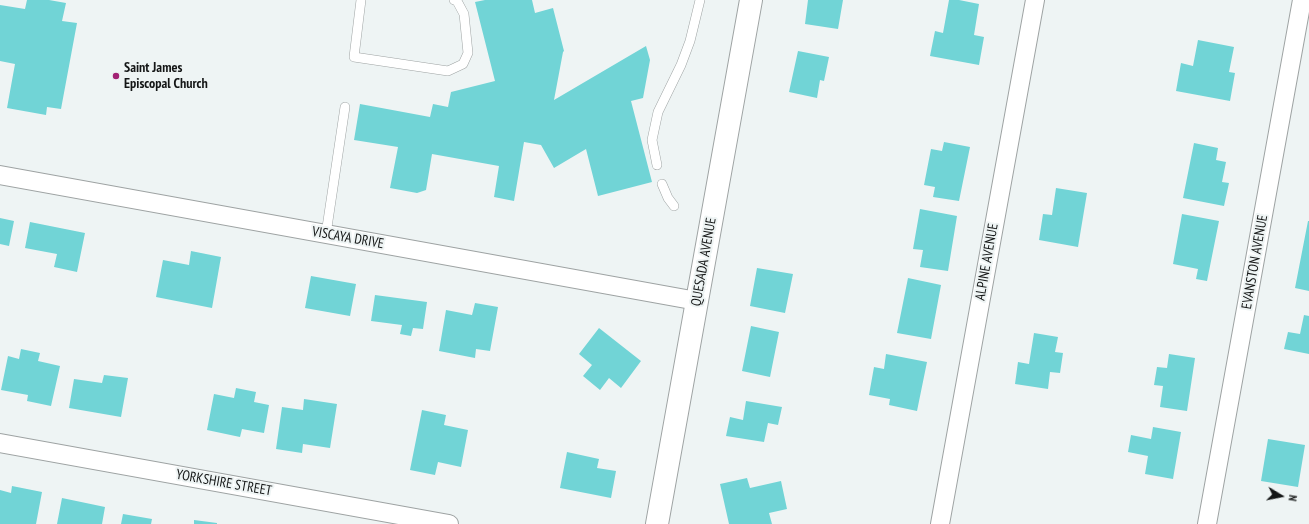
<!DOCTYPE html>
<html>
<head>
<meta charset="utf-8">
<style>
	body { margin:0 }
	#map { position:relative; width:1309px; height:524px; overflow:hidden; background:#eef4f4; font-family:"PT Sans Narrow",sans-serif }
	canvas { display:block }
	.north { position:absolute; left:1261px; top:476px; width:40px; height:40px; -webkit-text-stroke:3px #eef4f4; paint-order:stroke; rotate:100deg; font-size:11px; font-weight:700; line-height:16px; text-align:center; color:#141616 }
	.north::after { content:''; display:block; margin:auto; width:14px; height:18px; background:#141616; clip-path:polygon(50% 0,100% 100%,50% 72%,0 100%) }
</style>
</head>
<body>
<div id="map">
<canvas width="1309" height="524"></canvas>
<div class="north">N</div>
</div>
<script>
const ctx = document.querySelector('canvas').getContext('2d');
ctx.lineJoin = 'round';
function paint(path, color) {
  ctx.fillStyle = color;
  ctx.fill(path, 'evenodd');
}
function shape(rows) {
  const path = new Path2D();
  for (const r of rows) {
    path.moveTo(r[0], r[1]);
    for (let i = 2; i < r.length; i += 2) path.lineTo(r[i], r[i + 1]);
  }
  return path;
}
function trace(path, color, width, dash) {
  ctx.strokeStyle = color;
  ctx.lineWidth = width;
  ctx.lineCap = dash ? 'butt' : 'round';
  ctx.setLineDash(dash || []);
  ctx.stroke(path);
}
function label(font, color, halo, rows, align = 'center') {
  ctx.font = font + ' "PT Sans Narrow",sans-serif';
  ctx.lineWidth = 4;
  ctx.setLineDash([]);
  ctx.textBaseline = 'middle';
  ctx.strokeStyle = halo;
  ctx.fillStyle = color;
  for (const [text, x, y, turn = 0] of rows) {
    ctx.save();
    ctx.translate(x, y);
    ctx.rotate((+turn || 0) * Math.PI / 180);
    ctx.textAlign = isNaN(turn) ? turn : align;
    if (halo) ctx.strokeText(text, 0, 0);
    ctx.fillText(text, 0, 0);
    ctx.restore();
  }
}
paint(shape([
	[27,0,49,0,66,3,62,21,77,23,61,109,47,107,46,115,7,108,15,64,0,61,0,5,25,9],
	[485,0,532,0,535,13,553,8,564,51,563,52,554,100,646,46,650,60,643,98,631,101,652,182,598,196,586,149,554,168,541,145,524,142,514,201,494,197,499,166,432,154,426,190,417,193,390,188,398,147,354,140,360,104,430,117,433,104,448,107,451,92,495,81,475,2],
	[808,0,843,0,838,29,805,24],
	[949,0,959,0,979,4,974,35,984,37,979,65,930,56,935,31,943,33],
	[1198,40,1234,47,1229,72,1235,73,1230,101,1176,91,1181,63,1193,66],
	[798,51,829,57,824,81,820,80,817,98,789,92],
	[944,142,970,147,959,201,933,197,935,187,924,185,931,149,942,151],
	[1194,143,1218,148,1216,160,1226,162,1222,182,1229,183,1224,206,1183,198],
	[1056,188,1087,193,1078,247,1039,240,1043,214,1052,215],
	[920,209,957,216,948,271,920,267,923,250,913,249],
	[1182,214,1219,221,1207,281,1196,279,1198,269,1173,264],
	[0,218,14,221,9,246,0,244],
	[1308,221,1309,221,1309,291,1295,288],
	[30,222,85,233,77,272,54,267,57,254,25,248],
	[191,251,221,257,212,308,156,297,163,260,189,265],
	[757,268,793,274,785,313,750,306],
	[311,276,356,284,350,316,305,308],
	[908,278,941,285,931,339,897,333],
	[375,295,427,302,423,329,413,328,411,336,400,334,402,325,371,321],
	[475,303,498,307,490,351,476,349,475,358,439,351,446,310,472,315],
	[1304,315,1309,316,1309,354,1284,349,1288,332,1300,334],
	[751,326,779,332,770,377,742,371],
	[599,328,641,361,621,388,609,378,600,390,583,376,592,365,579,354],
	[1034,333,1058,337,1055,352,1063,353,1060,373,1050,372,1048,389,1015,384,1018,362,1029,364],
	[21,349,40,353,38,361,60,366,51,406,27,401,28,395,1,390,8,356,19,359],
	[886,354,927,362,917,411,889,405,890,399,869,395,874,367,884,369],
	[1169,354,1195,358,1187,411,1160,407,1163,386,1154,385,1157,367,1167,368],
	[104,375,128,378,121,417,69,408,74,379,102,383],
	[236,388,256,392,254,402,269,405,264,433,242,429,240,437,207,430,214,394,234,398],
	[304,399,337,404,330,448,303,444,302,453,276,449,282,407,303,410],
	[746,401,782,407,778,425,768,423,764,442,726,436,730,417,743,420],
	[422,410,446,415,444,425,468,430,461,467,438,462,435,475,410,470],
	[1153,427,1181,432,1173,479,1145,474,1148,456,1128,452,1131,435,1151,439],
	[1268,439,1305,445,1298,487,1261,481],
	[567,452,599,459,597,468,616,471,611,498,560,488],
	[747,478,750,488,781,481,787,509,769,513,772,524,729,524,720,484],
	[12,486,42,492,36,524,0,524,0,490,11,493],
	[62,498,105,507,102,524,57,524],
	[123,514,152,519,151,524,121,524],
	[194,520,217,523,217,524,194,524]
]), '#71d4d6');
const lane = shape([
	[361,0,354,57,448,71,463,64,468,53,464,14,457,1,454,0],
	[657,165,652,140,658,112,681,65,690,41,700,0],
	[662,184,668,198,674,206],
	[326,234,345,107]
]);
const street = shape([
	[0,175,697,301],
	[0,443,449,524],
	[940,524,1035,0],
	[1207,524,1302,0]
]);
const secondary = shape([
	[657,524,751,0]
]);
trace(lane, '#9ea3a3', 10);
trace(street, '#9ea3a3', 20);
trace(secondary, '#9ea3a3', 24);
trace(lane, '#fff', 9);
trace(street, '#fff', 18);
trace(secondary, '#fff', 22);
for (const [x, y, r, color] of [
	[116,76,4,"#a22173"]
]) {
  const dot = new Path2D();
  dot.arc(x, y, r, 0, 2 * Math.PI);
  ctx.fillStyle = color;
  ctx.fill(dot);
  trace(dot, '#eef4f4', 1.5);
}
label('bold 14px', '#141616', '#eef4f4', [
	["Saint James",124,68],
	["Episcopal Church",124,84]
], 'left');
label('14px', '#141616', '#eef4f4', [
	["VISCAYA DRIVE",348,238,10],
	["QUESADA AVENUE",704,262,-80],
	["ALPINE AVENUE",987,262,-80],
	["EVANSTON AVENUE",1255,262,-80],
	["YORKSHIRE STREET",224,483,10]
]);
</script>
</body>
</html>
